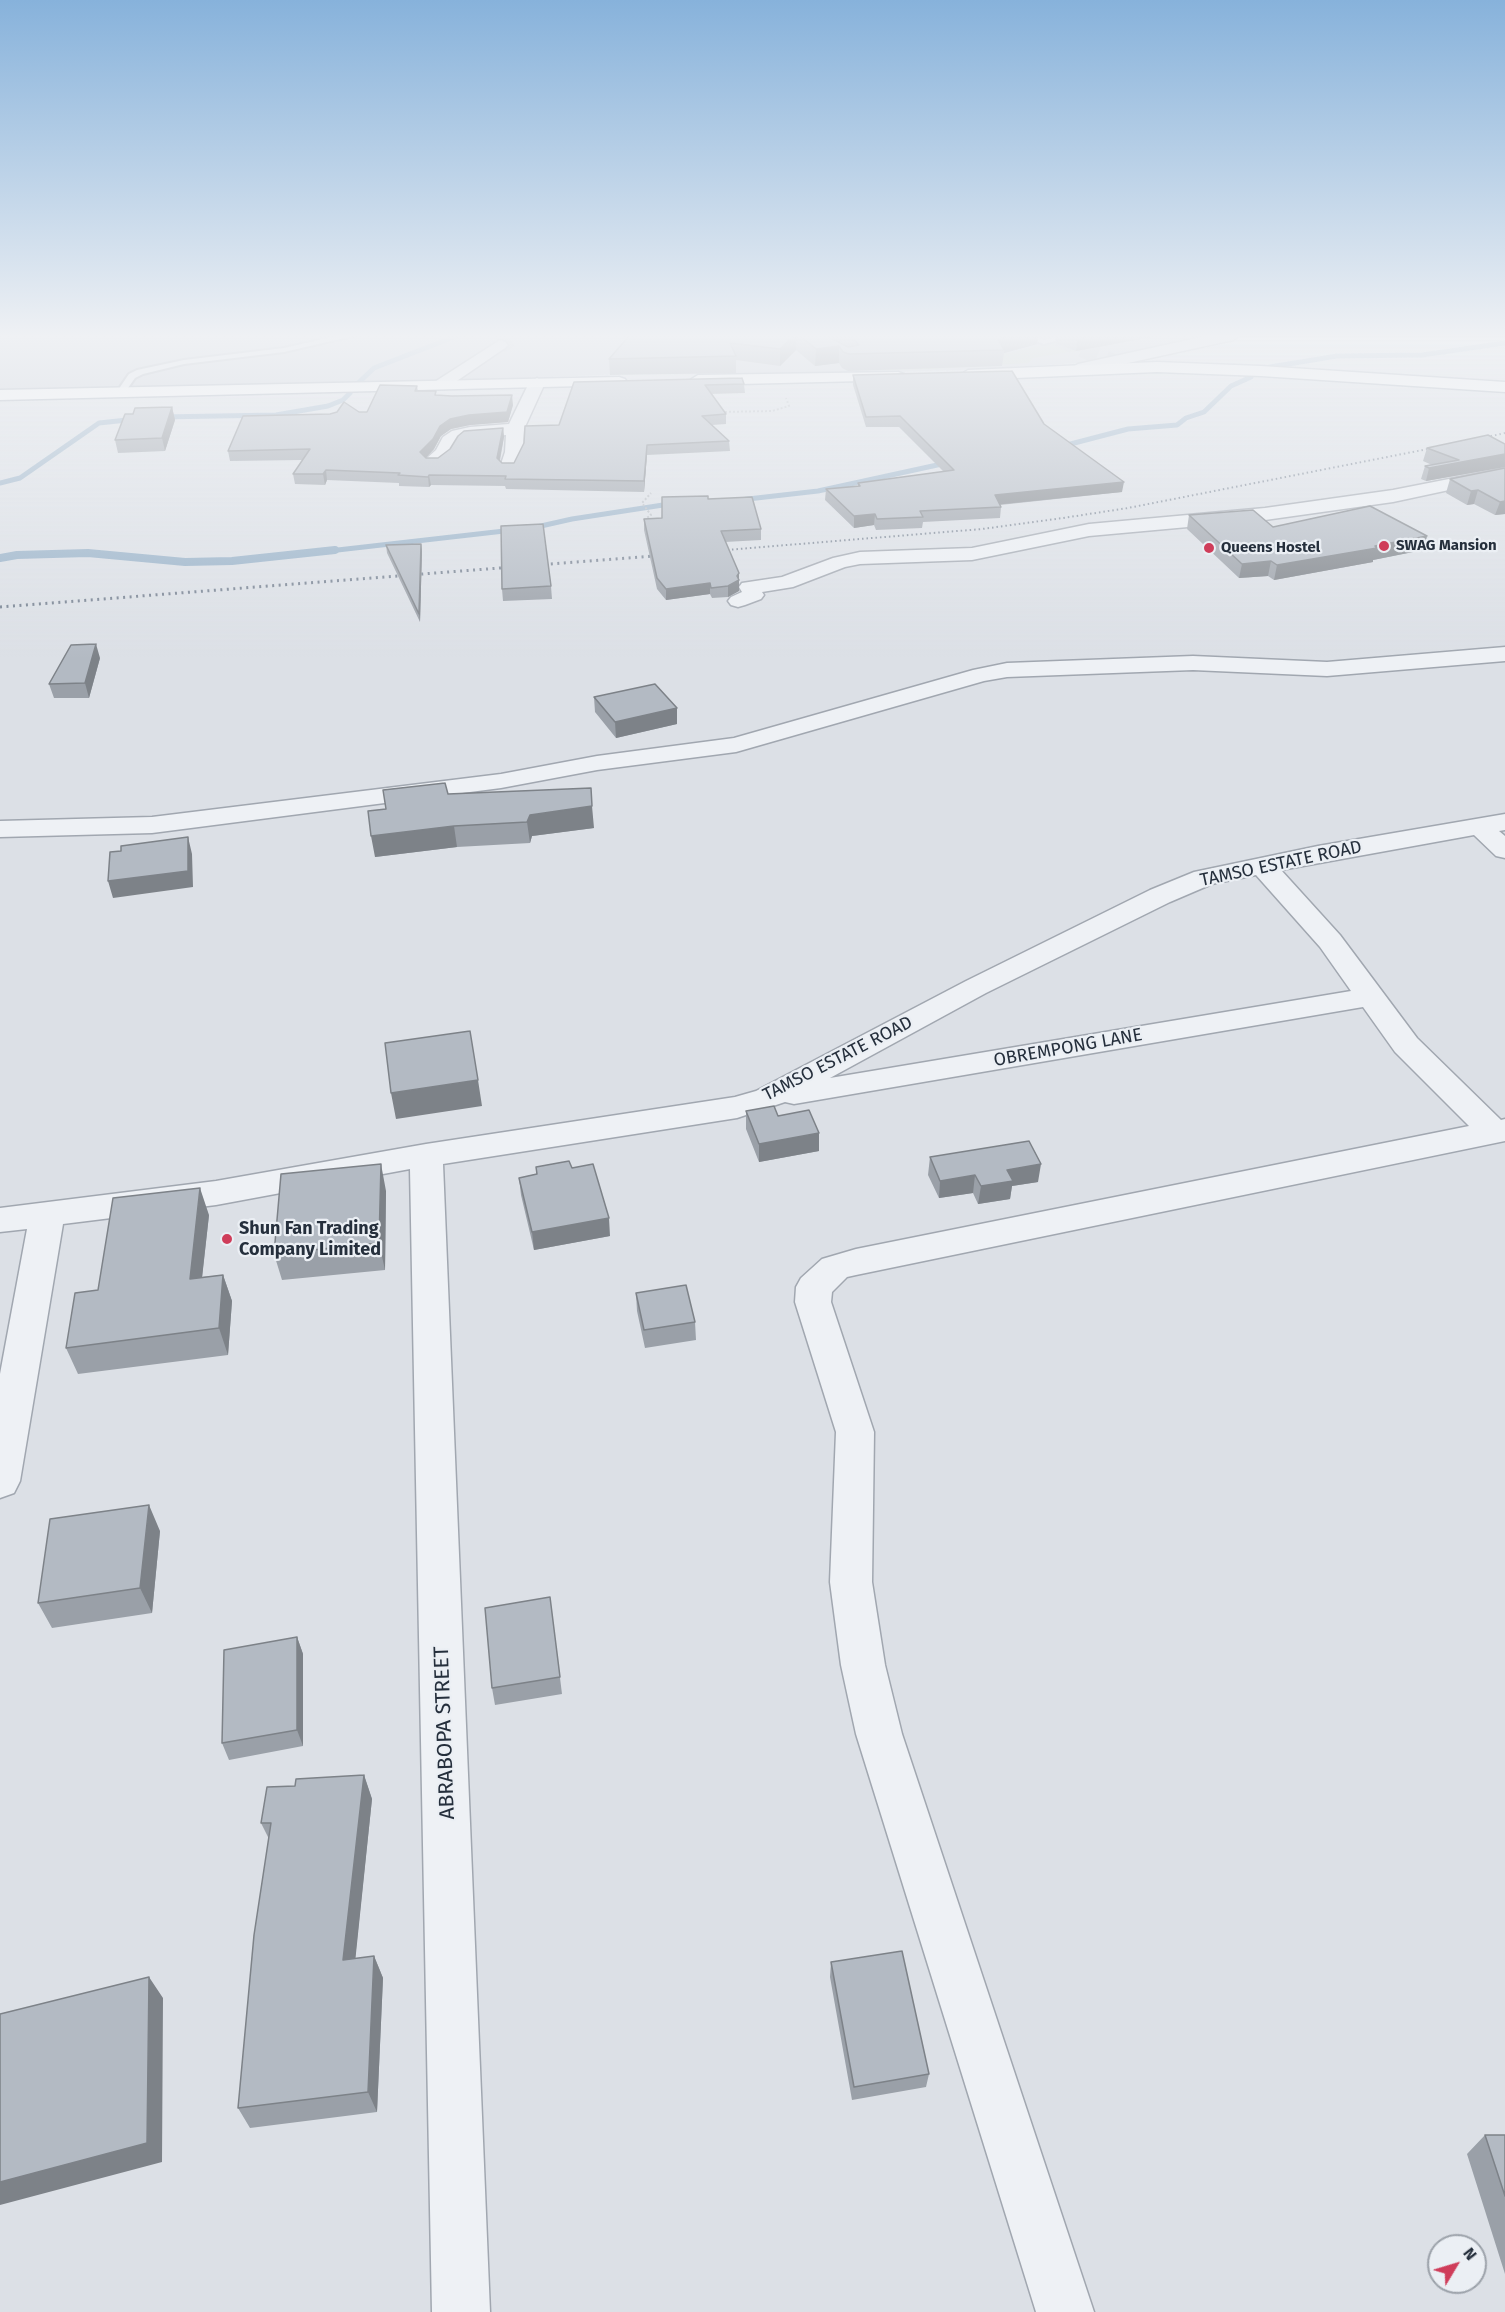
<!DOCTYPE html>
<html>
<head>
<meta charset="utf-8">
<style>
	body { margin:0 }
	#map { position:relative; width:1505px; height:2312px; overflow:hidden; background:#dce0e6; font-family:"Fira Sans",sans-serif }
	canvas { display:block }
	.north { position:absolute; left:1427px; top:2234px; width:60px; height:60px; box-sizing:border-box; background:#ebeff4; border:2px solid #9ca2aa; border-radius:50%; rotate:52deg; font-size:16px; font-weight:700; line-height:24px; text-align:center; color:#252f3c }
	.north::after { content:''; display:block; margin:auto; width:21px; height:27px; background:#cf3d5a; clip-path:polygon(50% 0,100% 100%,50% 72%,0 100%) }
</style>
</head>
<body>
<div id="map">
<canvas width="1505" height="2312"></canvas>
<div class="north">N</div>
</div>
<script>
const ctx = document.querySelector('canvas').getContext('2d');
ctx.lineJoin = 'round';
function paint(path, color) {
  ctx.fillStyle = color;
  ctx.fill(path, 'evenodd');
}
function shape(rows) {
  const path = new Path2D();
  for (const r of rows) {
    path.moveTo(r[0], r[1]);
    for (let i = 2; i < r.length; i += 2) path.lineTo(r[i], r[i + 1]);
  }
  return path;
}
function trace(path, color, width, dash) {
  ctx.strokeStyle = color;
  ctx.lineWidth = width;
  ctx.lineCap = dash ? 'butt' : 'round';
  ctx.setLineDash(dash || []);
  ctx.stroke(path);
}
function label(font, color, halo, rows, align = 'center') {
  ctx.font = font + ' "Fira Sans",sans-serif';
  ctx.lineWidth = 4.5;
  ctx.setLineDash([]);
  ctx.textBaseline = 'middle';
  ctx.strokeStyle = halo;
  ctx.fillStyle = color;
  for (const [text, x, y, turn = 0] of rows) {
    ctx.save();
    ctx.translate(x, y);
    ctx.rotate((+turn || 0) * Math.PI / 180);
    ctx.textAlign = isNaN(turn) ? turn : align;
    if (halo) ctx.strokeText(text, 0, 0);
    ctx.fillText(text, 0, 0);
    ctx.restore();
  }
}
paint(shape([
	[0,335,1222,335,1113,361,961,370,793,375,625,374,455,381,0,391]
]), '#cacfd8');
paint(shape([
	[961,337,1009,353,1053,342,1076,351,1033,358,1028,363,934,369,866,370]
]), '#c2d0bd');
trace(shape([
	[1270,367,1337,356,1422,355,1505,343],
	[353,388,374,368,459,335],
	[160,417,276,415,328,406,343,400,350,393],
	[1059,447,1128,429,1177,425,1186,418,1204,412,1231,386,1251,377],
	[0,483,20,478,99,423,136,419],
	[739,500,818,491,951,462],
	[532,528,572,519,676,503],
	[320,552,513,530]
]), '#96b0c7', 5);
trace(shape([
	[0,558,17,555,88,553,185,562,232,561,335,550]
]), '#96b0c7', 8);
trace(shape([
	[1058,338,1112,362],
	[500,345,510,339]
]), '#b7bdc4', 17, [17, 9]);
const lane = shape([
	[341,335,357,335,284,352,184,364,143,374,135,378,123,395,116,393,129,374,137,370,184,360,284,348,341,335],
	[1017,335,1030,335,1044,340,1062,335,1077,335,1044,344,1017,335]
]);
const street = shape([
	[1211,335,1240,335,1233,340,1078,374,1070,369,1078,364,1211,335],
	[500,340,505,342,508,345,505,348,445,389,433,389,431,386,433,383,500,340],
	[537,378,545,383,524,429,523,452,515,471,503,471,500,467,505,452,506,435,464,439,457,444,450,457,439,466,427,466,424,462,427,458,436,450,443,437,452,431,470,427,509,424,529,383,537,378],
	[1505,468,1505,478,1393,502,1265,520,1089,536,972,560,860,564,845,567,793,587,762,592,764,595,761,599,745,605,738,607,731,605,728,601,731,597,742,592,739,587,742,583,782,577,833,558,860,552,972,548,1089,524,1265,508,1393,490,1505,468],
	[1505,647,1505,661,1327,676,1193,670,1007,677,984,681,736,752,597,770,501,788,152,833,0,837,0,821,152,817,501,774,597,756,734,738,973,670,1007,663,1193,656,1327,662,1505,647],
	[1505,814,1505,830,1499,831,1505,836,1505,858,1496,856,1474,835,1281,870,1340,935,1417,1038,1501,1120,1505,1119,1505,1141,856,1275,847,1277,832,1292,831,1302,874,1432,872,1582,885,1665,902,1734,1094,2312,1036,2312,856,1734,841,1665,830,1582,836,1432,795,1302,796,1287,801,1278,822,1259,856,1249,1469,1126,1395,1052,1363,1007,794,1104,785,1102,737,1118,443,1164,490,2312,432,2312,410,1169,216,1205,63,1224,20,1481,14,1493,0,1498,0,1374,27,1229,0,1232,0,1208,216,1181,426,1144,735,1097,756,1091,966,981,1150,890,1194,872,1318,846,1505,814],
	[1256,875,1320,947,1351,991,830,1078,986,993,1170,902,1212,884,1256,875]
]);
const primary = shape([
	[1157,362,1261,366,1505,382,1505,392,1261,376,1157,372,968,380,960,375,968,370,1157,362],
	[898,372,904,374,906,377,904,380,698,385,690,380,698,375,898,372],
	[619,377,625,379,627,382,625,385,0,400,0,390,619,377]
]);
trace(lane, '#a1a7b0', 4);
trace(street, '#a1a7b0', 3);
trace(primary, '#9ba5b2', 3);
trace(shape([
	[721,412,772,411,789,406,786,398],
	[644,520,651,515,642,503,651,493]
]), '#b6bbc1', 2, [2, 2]);
paint(lane, '#eef1f5');
paint(street, '#eef1f5');
paint(primary, '#fff');
trace(shape([
	[1473,440,1505,433],
	[714,551,982,529,1063,518,1128,508,1443,446]
]), '#758090', 2, [1.5, 3]);
trace(shape([
	[714,551,721,550],
	[0,607,666,555]
]), '#758090', 3, [2, 4.5]);
paint(shape([
	[630,335,1053,335,1044,338,1038,335,1037,344,1004,353,1002,366,848,371,842,368,839,363,815,366,796,350,780,366,736,360,736,373,610,375,609,359],
	[1056,335,1163,335,1076,351,1055,343],
	[853,375,1044,424,1122,492,1000,505,1001,507,1000,518,923,522,922,528,876,530,874,525,854,528,825,500,826,489,858,486,858,483,944,472,899,427,866,427,853,385],
	[574,382,744,384,745,393,711,394,726,414,726,424,712,425,729,441,730,451,647,455,644,492,506,489,505,486,431,485,429,487,399,486,399,483,327,480,325,485,295,484,293,474,303,460,230,461,228,451,330,414,367,412,417,386,418,391,437,395,513,405,508,422,470,425,451,429,441,436,434,449,426,458,438,458,503,428,504,437,500,461,502,463,514,463,559,425],
	[172,407,175,420,165,451,118,453,115,440,133,414],
	[1505,444,1505,467,1426,481,1421,479,1425,466,1432,465,1423,461,1427,448],
	[1505,468,1505,514,1495,515,1474,504,1467,505,1446,493,1450,479],
	[708,499,761,529,761,540,725,542,739,573,739,591,728,597,712,598,710,594,666,600,657,589,644,530,644,519,662,518],
	[1189,515,1273,527,1427,536,1423,550,1373,560,1373,562,1274,580,1268,576,1239,578,1187,529],
	[421,544,422,551,420,622,387,553,386,545],
	[551,586,552,599,503,601,502,589],
	[100,658,89,698,54,698,49,684],
	[594,697,677,708,677,724,616,738,595,712],
	[448,794,594,828,532,836,530,843,457,847,375,857,386,809],
	[746,1111,819,1151,759,1162,746,1129],
	[930,1157,1038,1182,1012,1186,1010,1199,978,1204,973,1193,939,1198,928,1175],
	[536,1167,572,1168,610,1236,534,1250,521,1195,519,1178,536,1174],
	[386,1191,385,1270,282,1280,274,1254],
	[209,1215,202,1277,223,1275,232,1301,228,1355,78,1374,66,1348,98,1290],
	[636,1293,695,1322,696,1340,645,1348,637,1311],
	[160,1531,152,1613,52,1628,38,1603],
	[550,1597,562,1694,495,1705,492,1688],
	[297,1637,303,1654,303,1746,229,1760,222,1743],
	[364,1775,372,1799,355,1959,374,1956,383,1978,377,2112,250,2128,238,2108,269,1839,261,1823,295,1786],
	[831,1962,929,2074,926,2087,852,2100,830,1977],
	[1485,2135,1505,2135,1505,2274,1467,2154]
]), '#9aa0a8');
paint(shape([
	[794,335,796,335,796,350,780,366,780,349],
	[1011,335,1038,335,1037,344,1004,353,1004,350,998,339],
	[1078,335,1163,335,1076,351],
	[839,346,839,363,815,366,816,349],
	[512,395,513,405,508,422,470,425,451,429,441,436,434,449,422,462,420,452,440,426,450,419],
	[172,407,175,420,165,451,162,438],
	[503,428,504,437,498,468,497,458],
	[647,445,647,455,644,492,644,481],
	[1505,454,1505,467,1426,481,1429,468],
	[326,470,327,480,325,485,323,474],
	[429,475,431,485,429,487,428,477],
	[1124,482,1122,492,994,505,995,495],
	[1478,490,1474,504,1467,505,1471,491],
	[1505,501,1505,514,1495,515,1500,502],
	[875,514,874,525,854,528,854,516],
	[1427,536,1423,550,1373,560,1373,562,1274,580,1277,565],
	[421,544,422,551,420,622,419,614],
	[1271,561,1268,576,1239,578,1242,564],
	[739,573,739,591,728,597,728,586],
	[710,583,710,594,666,600,666,589],
	[96,644,100,658,89,698,85,683],
	[677,708,677,724,616,738,615,722],
	[592,806,594,828,532,836,530,843,527,822,530,815],
	[454,826,457,847,375,857,371,836],
	[188,837,192,854,193,887,113,898,108,881],
	[478,1080,482,1106,396,1119,391,1093],
	[819,1133,819,1151,759,1162,759,1144],
	[381,1164,386,1191,385,1270,379,1243],
	[1041,1164,1038,1182,1012,1186,1010,1199,978,1204,981,1186,1007,1170],
	[975,1175,973,1193,939,1198,940,1181],
	[200,1188,209,1215,199,1305,190,1279],
	[609,1218,610,1236,534,1250,532,1232],
	[223,1275,232,1301,228,1355,219,1328],
	[149,1505,160,1531,152,1613,140,1588],
	[297,1637,303,1654,303,1746,297,1730],
	[364,1775,372,1799,353,1982,343,1960],
	[374,1956,383,1978,377,2112,368,2092],
	[149,1977,163,1998,162,2162,0,2205,0,2182]
]), '#7d8288');
const building = shape([
	[630,335,794,335,780,349,730,343,736,356,609,359,630,335],
	[799,335,825,335,848,347,859,345,850,335,1011,335,998,339,1004,350,849,354,843,352,839,346,816,349,799,335],
	[1012,371,1044,424,1124,482,995,495,1001,507,920,511,923,517,877,519,875,514,854,516,826,489,860,486,858,483,954,470,900,416,866,417,853,375,1012,371],
	[742,378,744,384,705,385,726,414,702,416,729,441,647,445,644,481,505,479,506,476,429,475,428,477,398,475,400,473,326,470,323,474,293,474,310,449,228,451,243,416,330,414,337,412,344,402,359,412,367,412,380,385,417,386,415,391,436,391,435,395,452,396,512,395,507,412,469,415,450,419,440,426,433,439,420,452,426,458,438,458,450,449,458,436,464,431,503,428,497,458,502,463,514,463,524,443,525,426,559,425,574,382,742,378],
	[172,407,162,438,115,440,125,414,133,414,135,408,172,407],
	[1488,435,1505,444,1505,454,1429,468,1425,466,1459,460,1427,448,1488,435],
	[1505,468,1505,501,1500,502,1478,490,1471,491,1450,479,1505,468],
	[708,496,708,499,752,497,761,529,721,531,739,573,737,576,739,580,728,586,711,588,710,583,666,589,657,578,644,519,662,518,662,497,708,496],
	[1370,506,1427,536,1375,546,1377,548,1277,565,1271,561,1242,564,1189,515,1253,510,1273,527,1370,506],
	[543,524,551,586,502,589,501,526,543,524],
	[421,544,419,614,386,545,421,544],
	[96,644,85,683,49,684,71,645,96,644],
	[655,684,677,708,615,722,594,697,655,684],
	[445,783,448,794,591,788,592,806,530,815,527,822,454,826,371,836,368,811,386,809,383,790,445,783],
	[188,837,188,871,108,881,110,852,121,851,121,846,188,837],
	[470,1031,478,1080,391,1093,385,1043,470,1031],
	[774,1106,778,1116,809,1110,819,1133,759,1144,746,1111,774,1106],
	[1029,1141,1041,1164,1007,1170,1013,1181,981,1186,975,1175,940,1181,930,1157,1029,1141],
	[569,1161,572,1168,593,1164,609,1218,532,1232,519,1178,537,1174,536,1167,569,1161],
	[381,1164,379,1243,274,1254,281,1174,381,1164],
	[200,1188,190,1279,223,1275,219,1328,66,1348,75,1293,98,1290,113,1198,200,1188],
	[686,1285,695,1322,644,1330,636,1293,686,1285],
	[149,1505,140,1588,38,1603,50,1519,149,1505],
	[550,1597,560,1677,492,1688,485,1608,550,1597],
	[297,1637,297,1730,222,1743,224,1650,297,1637],
	[364,1775,343,1960,374,1956,368,2092,238,2108,254,1935,271,1823,261,1823,267,1787,295,1786,296,1779,364,1775],
	[902,1951,929,2074,854,2087,831,1962,902,1951],
	[149,1977,147,2143,0,2182,0,2014,149,1977],
	[1485,2135,1505,2135,1505,2196,1485,2135]
]);
paint(building, '#b3bac3');
trace(building, '#7d8288', 1.5);
const sky = ctx.createLinearGradient(0, 0, 0, 659);
sky.addColorStop(0, '#87b2db');
sky.addColorStop(0.51, '#eff1f4');
sky.addColorStop(1, '#eff1f400');
ctx.fillStyle = sky;
ctx.fillRect(0, 0, 1505, 659);
for (const [x, y, r, color] of [
	[1384,546,6,"#cf3d5a"],
	[1209,548,6,"#cf3d5a"],
	[227,1239,6,"#cf3d5a"]
]) {
  const dot = new Path2D();
  dot.arc(x, y, r, 0, 2 * Math.PI);
  ctx.fillStyle = color;
  ctx.fill(dot);
  trace(dot, '#ebeff4', 2);
}
label('bold 15px', '#252f3c', '#ebeff4', [
	["SWAG Mansion",1396,546],
	["Queens Hostel",1221,548]
], 'left');
label('18px', '#252f3c', '#ebeff4', [
	["TAMSO ESTATE ROAD",1281,864,-12],
	["OBREMPONG LANE",1068,1048,-10],
	["TAMSO ESTATE ROAD",838,1059,-27]
]);
label('bold 18px', '#252f3c', '#ebeff4', [
	["Shun Fan Trading",239,1229],
	["Company Limited",239,1250]
], 'left');
label('21px', '#252f3c', '#ebeff4', [
	["ABRABOPA STREET",445,1733,-92]
]);
</script>
</body>
</html>
